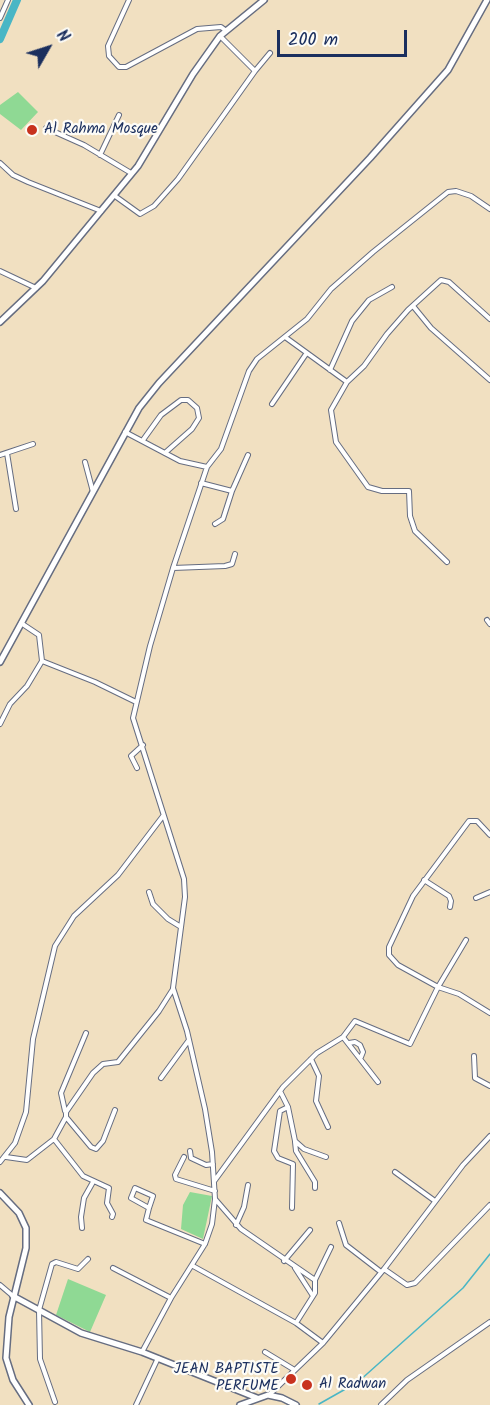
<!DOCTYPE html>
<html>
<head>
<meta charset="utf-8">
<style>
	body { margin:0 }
	#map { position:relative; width:490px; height:1405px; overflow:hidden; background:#f1e0c1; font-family:Kalam,sans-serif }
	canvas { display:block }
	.north { position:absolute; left:18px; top:18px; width:60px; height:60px; -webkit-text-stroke:4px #fdfcf7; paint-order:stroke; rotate:51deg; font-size:16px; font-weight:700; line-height:24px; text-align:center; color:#1b2f5e }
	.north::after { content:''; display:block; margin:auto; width:21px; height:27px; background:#1b2f5e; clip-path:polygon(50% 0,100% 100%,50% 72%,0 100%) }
	.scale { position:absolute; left:277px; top:30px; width:130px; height:27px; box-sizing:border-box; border:3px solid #1b2f5e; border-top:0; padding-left:8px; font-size:18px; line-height:21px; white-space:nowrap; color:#1b2f5e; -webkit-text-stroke:4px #fdfcf7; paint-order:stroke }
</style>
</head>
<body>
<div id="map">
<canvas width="490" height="1405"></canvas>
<div class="north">N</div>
<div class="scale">200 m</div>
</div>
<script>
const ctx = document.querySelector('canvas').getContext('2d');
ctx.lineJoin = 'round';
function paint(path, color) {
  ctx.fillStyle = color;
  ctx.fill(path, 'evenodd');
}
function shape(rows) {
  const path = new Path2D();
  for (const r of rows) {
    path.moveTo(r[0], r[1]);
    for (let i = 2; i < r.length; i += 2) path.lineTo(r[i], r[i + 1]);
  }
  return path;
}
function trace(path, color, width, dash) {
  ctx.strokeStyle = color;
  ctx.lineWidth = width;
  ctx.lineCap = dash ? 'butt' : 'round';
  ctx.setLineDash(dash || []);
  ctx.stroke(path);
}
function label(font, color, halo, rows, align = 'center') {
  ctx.font = font + ' Kalam,sans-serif';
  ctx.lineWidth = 4.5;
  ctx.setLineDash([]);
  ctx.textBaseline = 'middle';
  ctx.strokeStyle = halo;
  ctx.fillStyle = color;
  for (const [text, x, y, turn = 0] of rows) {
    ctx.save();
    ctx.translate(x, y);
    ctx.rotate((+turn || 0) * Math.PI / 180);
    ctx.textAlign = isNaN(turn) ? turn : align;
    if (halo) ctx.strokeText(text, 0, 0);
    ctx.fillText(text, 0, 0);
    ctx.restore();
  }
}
paint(shape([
	[18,92,38,112,21,130,0,114,0,105],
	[190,1192,212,1196,203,1239,181,1229,183,1205],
	[68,1279,106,1295,90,1332,56,1315]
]), '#8fd994');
trace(shape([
	[319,1404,358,1382,463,1288,490,1254]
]), '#49b6c5', 1.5);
trace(shape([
	[0,39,17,0]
]), '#49b6c5', 8);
const minor = shape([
	[129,0,108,46,109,56,119,67,126,67,197,29,221,27,225,30],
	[0,18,8,0],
	[220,36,255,71,270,53],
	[46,128,84,145,131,173],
	[100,155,119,115],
	[0,163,13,175,28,182,101,211],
	[115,196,140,214,154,206,178,179,255,71],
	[0,271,36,288],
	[413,306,431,328,490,380],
	[285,337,347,382,331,410,336,442,368,487,382,491,409,491,410,516,415,531,447,562],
	[330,370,352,321,369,300,392,287],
	[347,382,364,366,387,334,408,310,441,280,449,282,490,319],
	[272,404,306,354],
	[125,432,180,461,207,467],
	[143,440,161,415,181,400,188,400,197,408,199,418,192,429,166,452],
	[7,453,16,509],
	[0,455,33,444],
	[85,462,93,492],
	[201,483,232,491,248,455],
	[215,524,223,519,232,491],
	[173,568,225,566,232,564,235,554],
	[487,620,490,624],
	[21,623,39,635,42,661,95,682,136,702],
	[0,724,10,704,27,686,42,661],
	[137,768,131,756,143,745],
	[424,880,449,896,451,901,450,907],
	[149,892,153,904,168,919,181,927],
	[476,898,490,892],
	[466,940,438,987,398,965,389,955,389,947,413,896,469,821,477,821,490,835],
	[343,1037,378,1082],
	[349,1043,355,1042,360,1045,363,1052,361,1057],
	[474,1056,475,1078,490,1086],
	[311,1059,319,1076,316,1101,328,1127],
	[161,1078,189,1040],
	[280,1091,288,1107,295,1141,304,1149,326,1157],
	[288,1107,280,1111,274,1151,278,1158,293,1164,292,1208],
	[65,1111,61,1093,86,1033],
	[66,1117,91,1147,96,1149,103,1141,115,1110],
	[54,1139,83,1176,109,1188,107,1203,113,1214,112,1217],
	[295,1142,296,1151,315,1182,315,1188],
	[190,1151,191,1158,206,1165,213,1164],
	[6,1157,27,1160,54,1139,66,1117,66,1112,93,1073,103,1064,118,1062,159,1011,173,989],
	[184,1157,175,1175,176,1179,215,1191],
	[0,1162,15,1143,26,1112,33,1039,55,946,74,916,118,875,163,816],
	[395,1172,435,1201],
	[215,1180,283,1087,317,1053,343,1037,355,1021,410,1044,438,987,459,994,490,1013],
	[215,1199,241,1229,315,1280,315,1293,296,1323],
	[149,1208,153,1196,135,1188,131,1198,149,1208,146,1220,205,1244],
	[339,1223,346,1245,381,1272],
	[236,1225,244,1207,248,1185],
	[82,1228,81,1217,84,1198,93,1182],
	[284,1261,310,1230],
	[193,1266,296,1323,323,1343],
	[113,1268,171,1298],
	[295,1268,313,1296],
	[384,1269,407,1285,415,1283,490,1205],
	[315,1280,331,1247],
	[0,1285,13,1296],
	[142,1352,171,1298,205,1244,212,1224,215,1199,212,1152,205,1109,187,1031,173,988,185,897,184,879,133,718,150,646,173,568,207,467,221,449,249,371,257,359,307,319,331,289,373,252,448,192,456,191,471,196,490,209],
	[265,1352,293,1369],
	[269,1395,323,1343,384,1269,463,1165,490,1136],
	[55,1402,40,1359,39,1310,52,1264,56,1262,78,1269,88,1259],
	[136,1405,158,1358],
	[381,1405,407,1380,490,1322]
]);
const tertiary = shape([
	[0,322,43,281,138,166,193,74,220,36,264,0],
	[0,662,139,408,159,383,370,158,448,70,487,0],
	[0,1193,19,1213,26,1228,26,1248,9,1317,6,1358,13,1380,29,1405],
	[13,1296,81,1333,142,1352,257,1398],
	[240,1405,268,1395,282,1398,296,1405]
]);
trace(minor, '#666d81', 6);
trace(tertiary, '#666d81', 8);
trace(minor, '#fff', 4);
trace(tertiary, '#fff', 5);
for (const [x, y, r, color] of [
	[32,130,6,"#c8321e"],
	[291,1379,6,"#c8321e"],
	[307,1385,6,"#c8321e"]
]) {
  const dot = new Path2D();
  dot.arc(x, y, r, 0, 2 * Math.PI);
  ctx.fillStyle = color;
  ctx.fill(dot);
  trace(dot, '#fdfcf7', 2);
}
label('15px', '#1b2f5e', '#fdfcf7', [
	["Al Rahma Mosque",44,130],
	["JEAN BAPTISTE",279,1370,"right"],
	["PERFUME",279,1387,"right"],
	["Al Radwan",319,1385]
], 'left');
</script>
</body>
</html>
